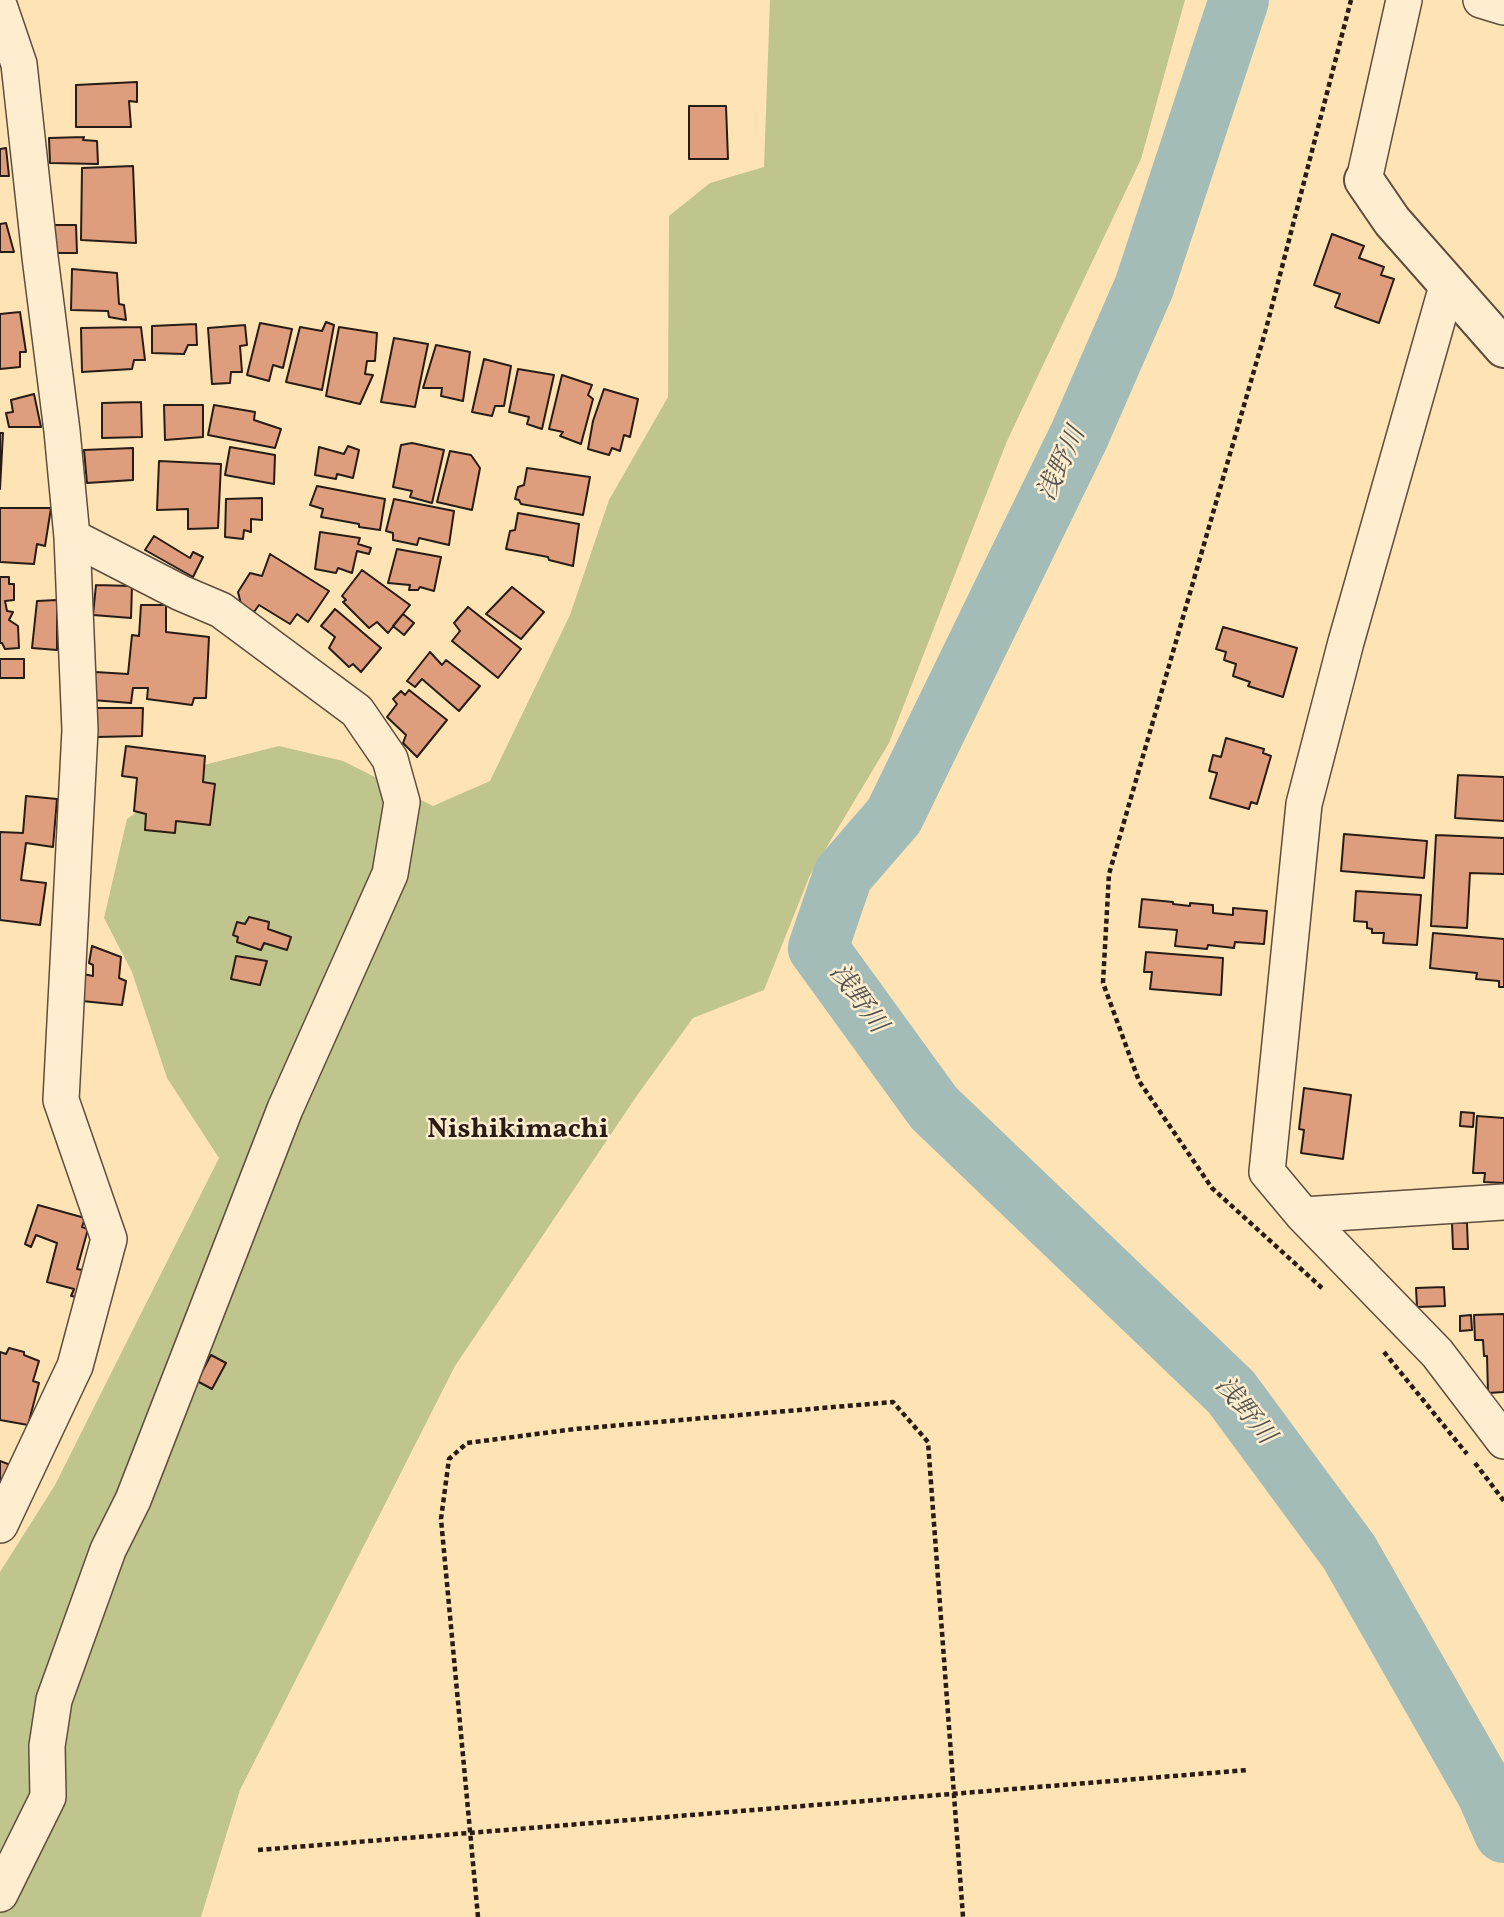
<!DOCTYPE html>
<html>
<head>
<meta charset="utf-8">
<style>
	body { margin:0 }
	canvas { display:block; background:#fee4b5 }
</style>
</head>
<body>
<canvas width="1504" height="1917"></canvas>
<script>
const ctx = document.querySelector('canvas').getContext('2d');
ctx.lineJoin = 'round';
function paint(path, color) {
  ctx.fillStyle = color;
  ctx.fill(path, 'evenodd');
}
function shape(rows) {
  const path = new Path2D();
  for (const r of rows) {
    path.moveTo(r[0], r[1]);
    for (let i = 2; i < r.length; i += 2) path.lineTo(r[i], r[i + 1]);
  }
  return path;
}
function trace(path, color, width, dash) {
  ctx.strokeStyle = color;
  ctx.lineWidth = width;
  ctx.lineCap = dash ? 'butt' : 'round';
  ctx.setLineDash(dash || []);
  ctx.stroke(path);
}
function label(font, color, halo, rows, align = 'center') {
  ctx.font = font + ' Vollkorn,"Noto Serif JP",serif';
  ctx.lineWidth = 5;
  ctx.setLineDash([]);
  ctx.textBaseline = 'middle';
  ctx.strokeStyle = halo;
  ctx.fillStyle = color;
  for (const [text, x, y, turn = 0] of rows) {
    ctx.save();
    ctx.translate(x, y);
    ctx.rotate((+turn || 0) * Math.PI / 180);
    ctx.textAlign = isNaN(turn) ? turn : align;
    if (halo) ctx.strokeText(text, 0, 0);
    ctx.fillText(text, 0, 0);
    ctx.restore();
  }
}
paint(shape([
	[770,0,1185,0,1141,159,1007,441,889,743,810,875,764,990,693,1018,638,1094,455,1366,240,1790,201,1917,0,1917,0,1572,55,1485,219,1158,167,1078,132,972,104,918,127,819,204,765,279,746,343,761,433,806,490,781,570,615,609,500,668,397,669,216,710,183,764,167]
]), '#c0c48d');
trace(shape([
	[1239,0,1144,287,1079,436,894,816,843,875,818,948,934,1108,1231,1392,1349,1552,1487,1794,1504,1833]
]), '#a4bcb8', 60);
const building = shape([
	[137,82,137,102,129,101,131,127,76,127,76,85,137,82],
	[689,106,726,106,728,159,689,159,689,106],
	[84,137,83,140,97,141,98,164,50,163,49,138,84,137],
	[6,148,9,176,0,176,0,149,6,148],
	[133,166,136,243,81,240,82,168,133,166],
	[6,223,14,252,0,252,0,224,6,223],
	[49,225,76,225,77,253,52,253,49,225],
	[1332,234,1364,246,1359,258,1384,267,1381,275,1394,279,1379,323,1335,307,1340,294,1314,285,1332,234],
	[72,269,117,273,119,304,124,305,126,320,109,317,108,311,71,310,72,269],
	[20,312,26,352,20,352,20,367,0,369,0,314,20,312],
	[326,322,334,325,322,390,286,382,300,327,322,331,326,322],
	[260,323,292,329,283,368,273,365,269,381,247,375,260,323],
	[196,324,197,345,188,345,184,354,152,353,152,326,196,324],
	[245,325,247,345,240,346,242,372,231,372,230,383,212,384,208,328,245,325],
	[141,327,145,360,134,360,132,369,82,372,81,328,141,327],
	[339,327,377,333,375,361,367,361,365,374,373,375,360,404,326,396,339,327],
	[394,338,428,344,415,407,381,402,394,338],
	[436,345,470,352,463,401,441,396,442,388,423,388,436,345],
	[484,359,511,366,504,406,495,406,492,416,472,412,484,359],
	[518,369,554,375,542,429,527,424,529,417,509,412,518,369],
	[562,375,592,385,588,395,593,399,581,444,560,436,563,432,549,429,562,375],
	[604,389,638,399,630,437,624,435,620,451,612,448,609,455,588,449,593,421,604,389],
	[34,394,41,427,9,427,6,413,13,412,11,400,34,394],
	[141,402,142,437,102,438,102,403,141,402],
	[164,405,203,405,203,437,165,440,164,405],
	[214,405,255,412,254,420,281,429,275,448,208,435,214,405],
	[0,433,3,433,0,489,0,433],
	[412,443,444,450,432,503,410,497,412,491,393,487,401,445,412,443],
	[348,446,359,450,353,478,337,474,336,479,315,475,319,447,344,454,348,446],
	[230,447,275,455,274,484,225,475,230,447],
	[133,448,133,480,87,483,84,450,133,448],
	[450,451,471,455,480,468,472,510,437,502,450,451],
	[159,461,221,464,218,528,188,529,188,509,157,510,159,461],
	[527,468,590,477,583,515,521,504,519,500,515,499,518,487,524,485,527,468],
	[317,486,385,499,380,530,359,527,359,524,321,517,323,509,310,505,317,486],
	[262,498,262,520,251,519,251,532,244,530,243,539,225,537,226,499,262,498],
	[394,499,454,511,449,545,419,538,417,545,393,540,393,533,386,531,394,499],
	[0,508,51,508,45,546,37,544,34,564,0,562,0,508],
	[518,513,579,524,573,566,549,560,548,557,506,549,510,531,515,530,518,513],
	[320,532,360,538,358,544,371,548,369,554,357,551,352,573,338,568,336,573,315,569,320,532],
	[154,536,190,558,193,552,203,557,193,577,145,550,154,536],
	[397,549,441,557,434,591,420,587,418,590,409,590,410,585,388,583,397,549],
	[270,554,329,591,308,622,297,614,290,624,259,605,254,612,241,604,238,592,250,573,262,576,270,554],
	[362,570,410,605,388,633,377,622,369,628,343,602,346,600,342,596,362,570],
	[0,577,9,577,9,584,14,584,14,600,5,601,7,611,13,612,9,620,18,626,19,648,5,649,2,643,0,643,0,577],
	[96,585,132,586,131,618,93,615,96,585],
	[512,587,544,612,521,639,486,614,512,587],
	[57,600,57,650,32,648,37,601,57,600],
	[141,605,166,605,166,632,209,637,206,698,194,698,192,705,147,699,148,688,133,688,131,703,92,700,95,672,128,674,132,635,139,636,141,605],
	[468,607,521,649,498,678,452,641,460,631,454,623,468,607],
	[335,609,381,648,361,672,353,664,349,667,329,648,335,637,321,626,335,609],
	[403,614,414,623,404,635,393,626,403,614],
	[1223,627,1297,648,1283,697,1248,686,1250,682,1233,676,1236,664,1224,660,1226,652,1216,649,1223,627],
	[430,652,442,665,446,660,480,686,459,711,422,679,415,687,407,681,430,652],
	[0,659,24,659,24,678,0,678,0,659],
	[409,690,447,720,417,757,403,743,406,735,387,717,397,704,393,699,401,691,405,695,409,690],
	[97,708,143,708,142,736,97,737,97,708],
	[1226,738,1264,749,1263,753,1271,756,1257,804,1251,802,1249,809,1210,798,1217,773,1209,771,1213,755,1221,757,1226,738],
	[126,746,205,756,203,782,215,784,210,825,176,821,175,833,145,830,146,814,134,811,137,778,122,776,126,746],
	[1458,775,1504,777,1504,821,1455,818,1458,775],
	[26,796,57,799,53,847,26,843,21,880,46,883,40,925,0,920,0,832,23,833,26,796],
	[1344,834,1427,841,1424,878,1341,871,1344,834],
	[1436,835,1504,838,1504,874,1470,873,1467,928,1431,926,1436,835],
	[1356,891,1421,895,1417,945,1383,943,1384,933,1372,933,1372,929,1367,928,1367,922,1354,921,1356,891],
	[1142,899,1173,902,1173,904,1190,906,1190,903,1213,905,1213,913,1233,915,1233,908,1267,911,1264,944,1235,942,1234,948,1208,945,1207,949,1175,946,1177,930,1139,927,1142,899],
	[249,917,269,922,268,929,291,937,287,950,264,943,261,950,237,942,238,937,233,935,237,922,245,924,249,917],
	[1433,933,1504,939,1504,987,1499,987,1499,981,1476,979,1477,973,1430,968,1433,933],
	[92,946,121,957,119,978,126,981,122,1005,82,1001,83,974,93,976,93,965,89,963,92,946],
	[1146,952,1223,958,1221,995,1150,989,1152,972,1144,972,1146,952],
	[236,956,267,961,260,985,231,979,236,956],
	[1304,1088,1351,1095,1343,1159,1301,1153,1304,1130,1299,1129,1304,1088],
	[1461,1112,1474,1113,1473,1127,1460,1126,1461,1112],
	[1477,1116,1504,1118,1504,1183,1484,1182,1485,1173,1473,1173,1477,1116],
	[38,1205,85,1218,82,1227,88,1229,77,1269,88,1271,83,1298,71,1296,74,1289,47,1282,57,1243,36,1235,31,1247,25,1244,38,1205],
	[1452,1223,1467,1223,1468,1249,1453,1249,1452,1223],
	[1444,1287,1445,1306,1417,1307,1416,1288,1444,1287],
	[1504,1314,1504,1392,1488,1393,1487,1356,1484,1356,1483,1340,1475,1340,1474,1315,1504,1314],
	[1471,1315,1472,1330,1460,1331,1460,1316,1471,1315],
	[9,1348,24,1352,24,1355,39,1361,33,1381,39,1383,28,1425,0,1420,0,1352,6,1354,9,1348],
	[211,1355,226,1363,212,1389,197,1381,211,1355],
	[0,1461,13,1466,0,1492,0,1461]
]);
paint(building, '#de9e7d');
trace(building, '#291b15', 2);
const minor = shape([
	[1481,0,1504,7],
	[0,8,19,64,40,257,62,431,72,537,80,730,61,1100,109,1239,75,1366,0,1525],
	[1364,180,1404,0],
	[1447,286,1346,642,1304,804,1267,1172,1303,1215,1437,1353,1504,1441],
	[1303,1215,1504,1202],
	[0,1894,48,1797,47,1746,54,1700,108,1550,133,1500,285,1109,390,874,402,802,390,759,357,711,221,610,181,593,72,537]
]);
const tertiary = shape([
	[1364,180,1392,221,1504,348]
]);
trace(minor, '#5e4d3d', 38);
trace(tertiary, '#5e4d3d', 42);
trace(shape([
	[1322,1288,1212,1188,1139,1081,1103,983,1109,874,1266,329,1351,0],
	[1384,1352,1467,1454],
	[1475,1463,1504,1501],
	[258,1850,1248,1770],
	[478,1917,441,1519,449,1459,467,1443,575,1429,893,1402,928,1442,963,1917]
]), '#291b15', 4.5, [5, 3.5]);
trace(minor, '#feedcf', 35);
trace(tertiary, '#feedcf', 38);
label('italic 26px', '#54534e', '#feedcf', [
	["浅野川",1064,465,-65],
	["浅野川",856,1000,54],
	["浅野川",1243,1412,51]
]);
label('bold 28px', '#291b15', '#feedcf', [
	["Nishikimachi",518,1132]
]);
</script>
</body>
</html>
